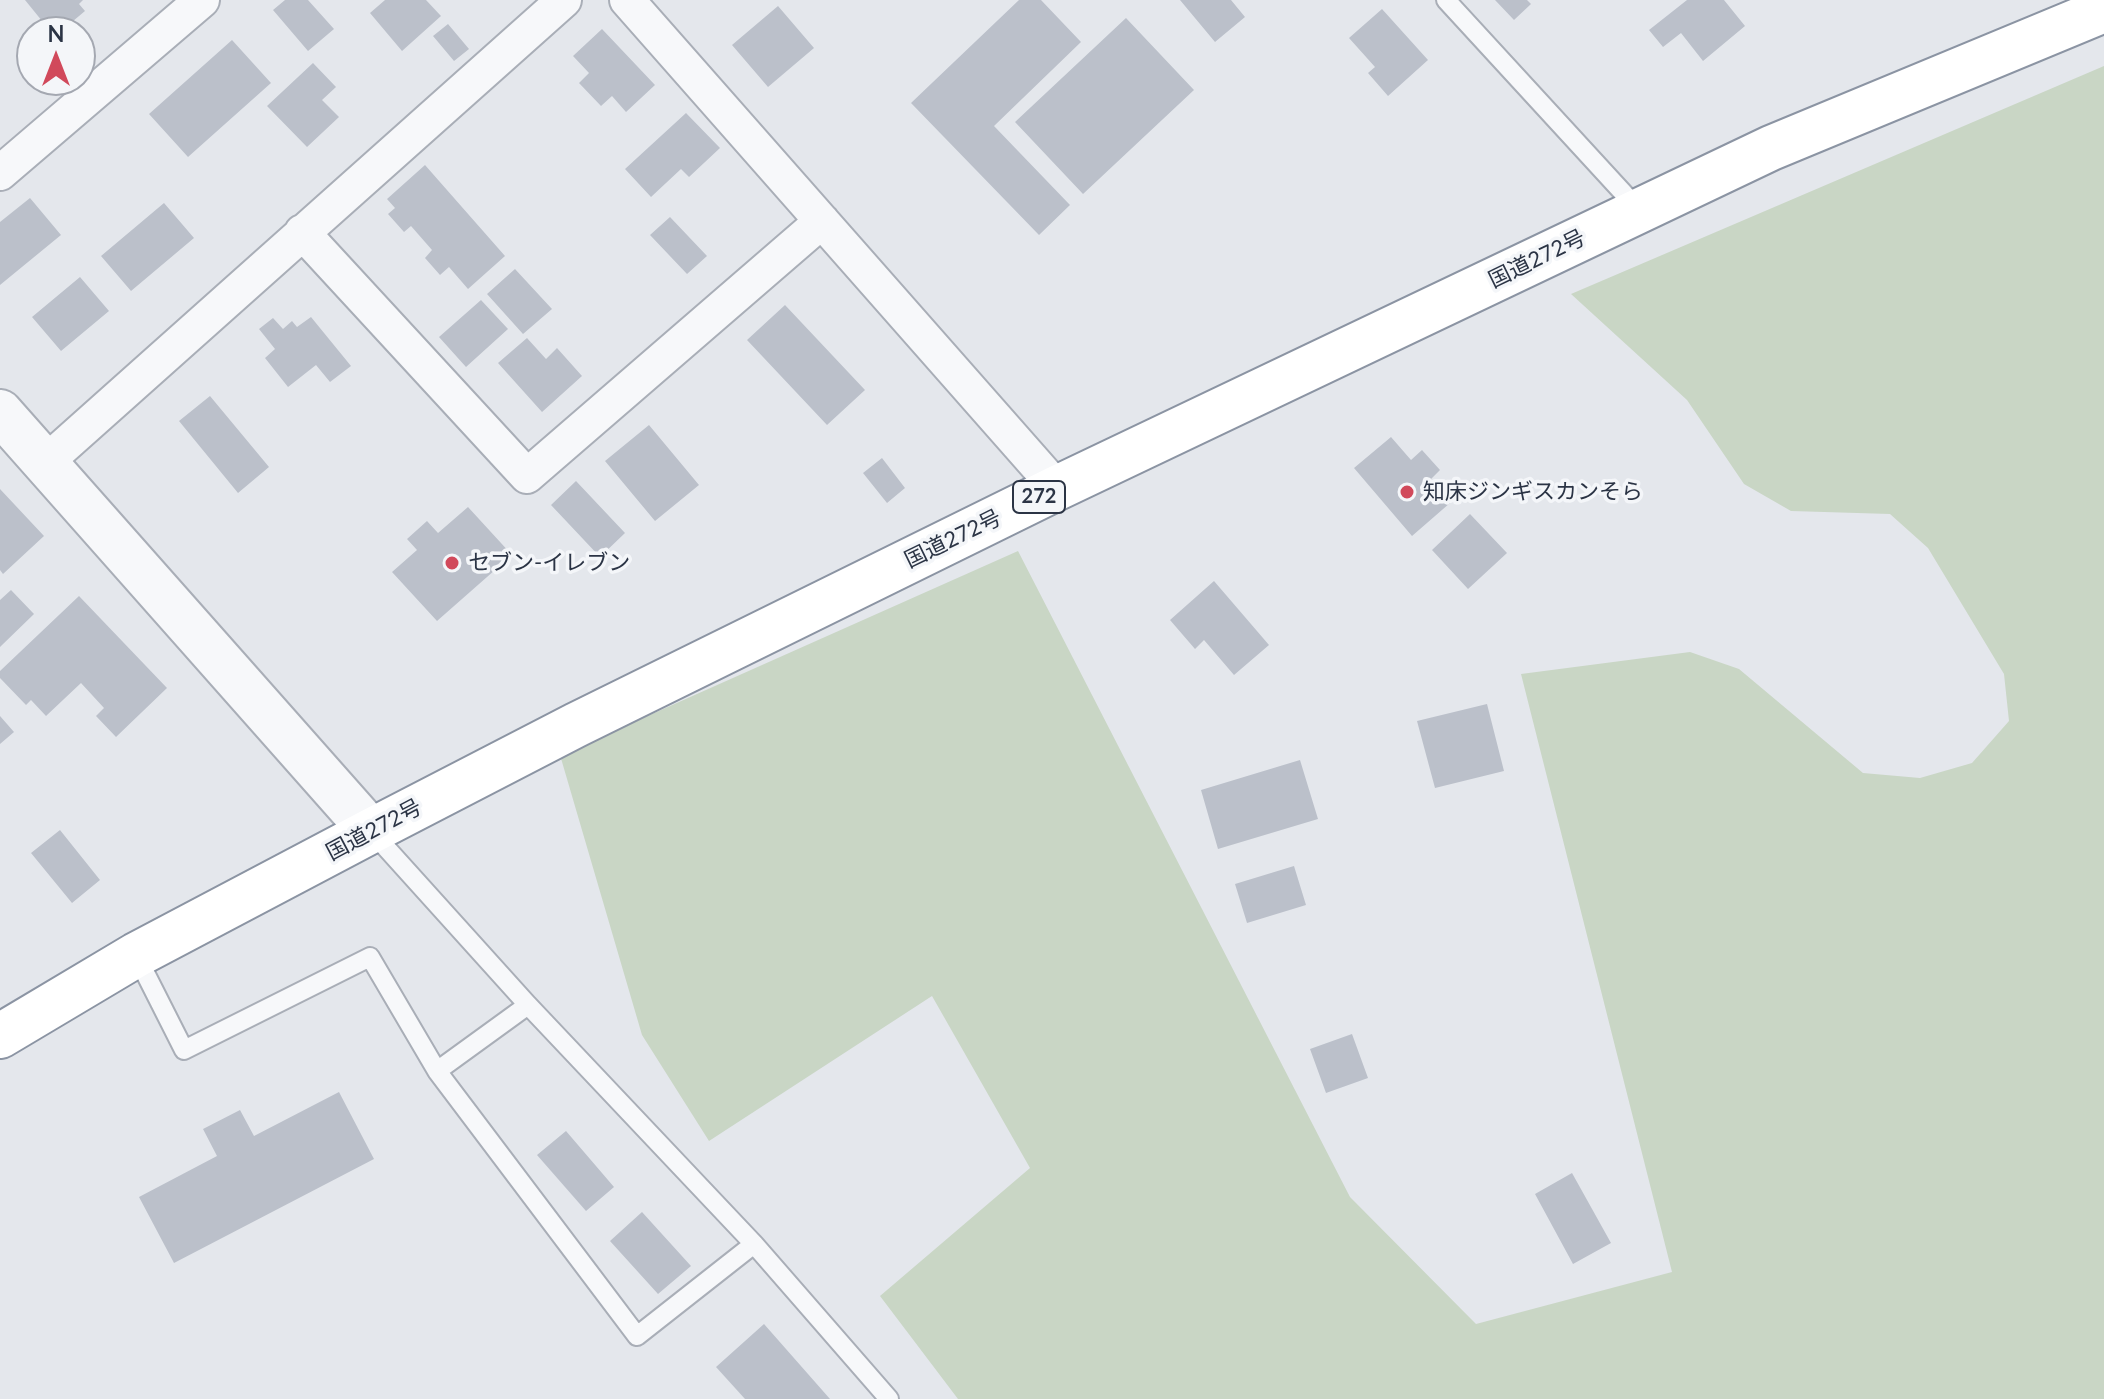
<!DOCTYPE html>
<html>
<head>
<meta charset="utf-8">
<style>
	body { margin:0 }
	#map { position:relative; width:2104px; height:1399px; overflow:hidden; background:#e4e7ec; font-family:Lato,sans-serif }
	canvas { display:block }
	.north { position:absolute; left:16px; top:16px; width:80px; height:80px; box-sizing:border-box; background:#f4f6f9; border:2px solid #a4a8b1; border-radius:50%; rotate:0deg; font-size:22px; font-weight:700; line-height:32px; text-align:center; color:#2b3445 }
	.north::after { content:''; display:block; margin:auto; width:28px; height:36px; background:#d1495b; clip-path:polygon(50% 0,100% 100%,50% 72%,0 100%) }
</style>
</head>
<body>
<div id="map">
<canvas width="2104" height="1399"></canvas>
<div class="north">N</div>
</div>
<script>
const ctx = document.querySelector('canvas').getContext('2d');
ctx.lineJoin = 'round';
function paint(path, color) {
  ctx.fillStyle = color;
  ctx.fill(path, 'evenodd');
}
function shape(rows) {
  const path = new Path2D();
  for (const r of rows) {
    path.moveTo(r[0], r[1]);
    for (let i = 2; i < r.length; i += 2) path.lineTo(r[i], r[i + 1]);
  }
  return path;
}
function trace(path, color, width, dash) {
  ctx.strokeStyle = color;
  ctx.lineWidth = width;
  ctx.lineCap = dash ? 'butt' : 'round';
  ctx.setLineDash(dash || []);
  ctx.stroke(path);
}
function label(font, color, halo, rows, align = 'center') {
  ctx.font = font + ' Lato,"Noto Sans JP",sans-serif';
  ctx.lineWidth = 7;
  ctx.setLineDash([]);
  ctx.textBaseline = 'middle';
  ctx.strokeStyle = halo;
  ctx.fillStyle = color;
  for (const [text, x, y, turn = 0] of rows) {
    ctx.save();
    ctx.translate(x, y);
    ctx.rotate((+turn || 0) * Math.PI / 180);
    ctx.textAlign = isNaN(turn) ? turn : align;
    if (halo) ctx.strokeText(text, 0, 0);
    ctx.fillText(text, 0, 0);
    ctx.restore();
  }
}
paint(shape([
	[2104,66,2104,1399,958,1399,880,1296,1030,1168,932,996,709,1141,642,1035,560,755,1018,551,1350,1197,1476,1324,1672,1272,1521,674,1690,652,1739,669,1863,773,1920,778,1972,763,2009,721,2004,674,1928,548,1890,514,1791,511,1744,484,1687,400,1571,294]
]), '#c9d6c5');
paint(shape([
	[25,0,83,0,79,4,85,11,60,32,51,32],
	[285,0,308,0,334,29,308,51,273,10],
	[385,0,426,0,441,16,402,51,370,13],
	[1019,0,1041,0,1081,42,994,126,1070,205,1039,235,911,103],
	[1180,0,1231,0,1245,17,1215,42],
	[1495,0,1527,0,1531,4,1514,20],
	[1687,0,1724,0,1745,26,1703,61,1681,33,1663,47,1649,30],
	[778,6,814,48,768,87,732,45],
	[1382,9,1428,60,1388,96,1368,73,1375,67,1349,38],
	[1126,18,1194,90,1083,194,1015,122],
	[448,24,469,49,454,61,433,36],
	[602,29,655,85,626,112,612,96,601,106,579,83,589,73,573,56],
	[232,40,271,83,188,157,149,114],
	[313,63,336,87,322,100,339,117,307,147,267,106],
	[686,113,720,148,689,177,681,169,651,197,625,169],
	[425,165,505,256,468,289,449,267,440,275,425,258,432,250,411,226,404,232,388,214,395,208,387,199],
	[30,198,61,235,0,285,0,222],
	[164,203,194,238,131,291,101,256],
	[670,217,707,256,687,274,650,235],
	[515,269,552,309,523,334,487,294],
	[80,277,109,311,61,351,32,317],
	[481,300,508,329,466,367,439,337],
	[785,305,865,390,827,425,747,340],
	[311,317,351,366,330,382,316,365,288,387,265,358,275,349,259,329,273,318,283,329,292,321,297,327],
	[527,338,546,359,557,348,582,376,542,412,498,363],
	[210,396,269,467,238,493,179,421],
	[649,425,699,485,655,521,605,461],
	[1391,437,1411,460,1422,450,1440,470,1430,480,1450,503,1412,536,1354,468],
	[882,458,905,488,887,503,863,473],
	[576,481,625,533,600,557,551,505],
	[0,489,44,536,3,574,0,570],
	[468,507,512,555,437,621,392,572,417,550,407,539,427,521,438,533],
	[1470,514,1507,553,1468,589,1432,550],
	[1214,581,1269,645,1234,675,1204,640,1195,649,1170,620],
	[11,590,34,614,0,647,0,600],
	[79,596,167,688,116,737,96,716,104,708,81,683,46,716,31,700,26,705,0,678,0,671],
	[1487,704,1504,771,1435,788,1417,721],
	[0,716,14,732,0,744],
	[1300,760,1318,819,1218,849,1201,790],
	[60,830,100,880,72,903,31,853],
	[1294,866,1306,905,1247,923,1235,884],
	[1352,1034,1368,1078,1326,1093,1310,1049],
	[339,1092,374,1159,174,1263,139,1197,217,1156,203,1129,240,1110,254,1136],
	[566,1131,614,1187,586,1211,537,1155],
	[1572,1173,1611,1243,1573,1264,1535,1194],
	[642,1212,691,1266,658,1294,610,1241],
	[764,1324,830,1399,745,1399,716,1367]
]), '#bbc0ca');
const service = shape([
	[1446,0,1639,210],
	[371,831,528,1005,754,1244,889,1399],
	[136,955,184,1050,370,957,437,1071],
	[528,1005,437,1071,637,1336,754,1244]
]);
const minor = shape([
	[627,0,1057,488],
	[0,173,202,0],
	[302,232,527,476,822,221],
	[46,462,564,0]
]);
const tertiary = shape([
	[0,412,371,831]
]);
const trunk = shape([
	[0,1036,136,955,371,831,576,725,1057,488,1771,148,2104,10]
]);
trace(service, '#a9aeb7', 22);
trace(minor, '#a9aeb7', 38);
trace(tertiary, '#a9aeb7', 48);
trace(trunk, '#8b94a3', 48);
trace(service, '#f7f8fa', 18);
trace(minor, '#f7f8fa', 34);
trace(tertiary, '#f7f8fa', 44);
trace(trunk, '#fff', 44);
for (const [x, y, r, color] of [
	[1407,492,8,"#d1495b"],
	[452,563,8,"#d1495b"]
]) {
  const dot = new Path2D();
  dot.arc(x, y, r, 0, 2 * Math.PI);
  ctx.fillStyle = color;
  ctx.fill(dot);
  trace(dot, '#f4f6f9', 3);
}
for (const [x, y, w] of [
	[1039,497,52]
]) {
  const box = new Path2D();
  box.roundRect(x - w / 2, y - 16, w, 32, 6);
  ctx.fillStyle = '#f4f6f9';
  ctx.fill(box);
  trace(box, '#2b3445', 2);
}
label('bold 20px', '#2b3445', null, [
	["272",1039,497]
]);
label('22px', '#2b3445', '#f4f6f9', [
	["国道272号",1537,259,-26],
	["国道272号",953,539,-26],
	["国道272号",374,830,-28]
]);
label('22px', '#2b3445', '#f4f6f9', [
	["知床ジンギスカンそら",1423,492],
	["セブン-イレブン",468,563]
], 'left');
</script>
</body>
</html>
